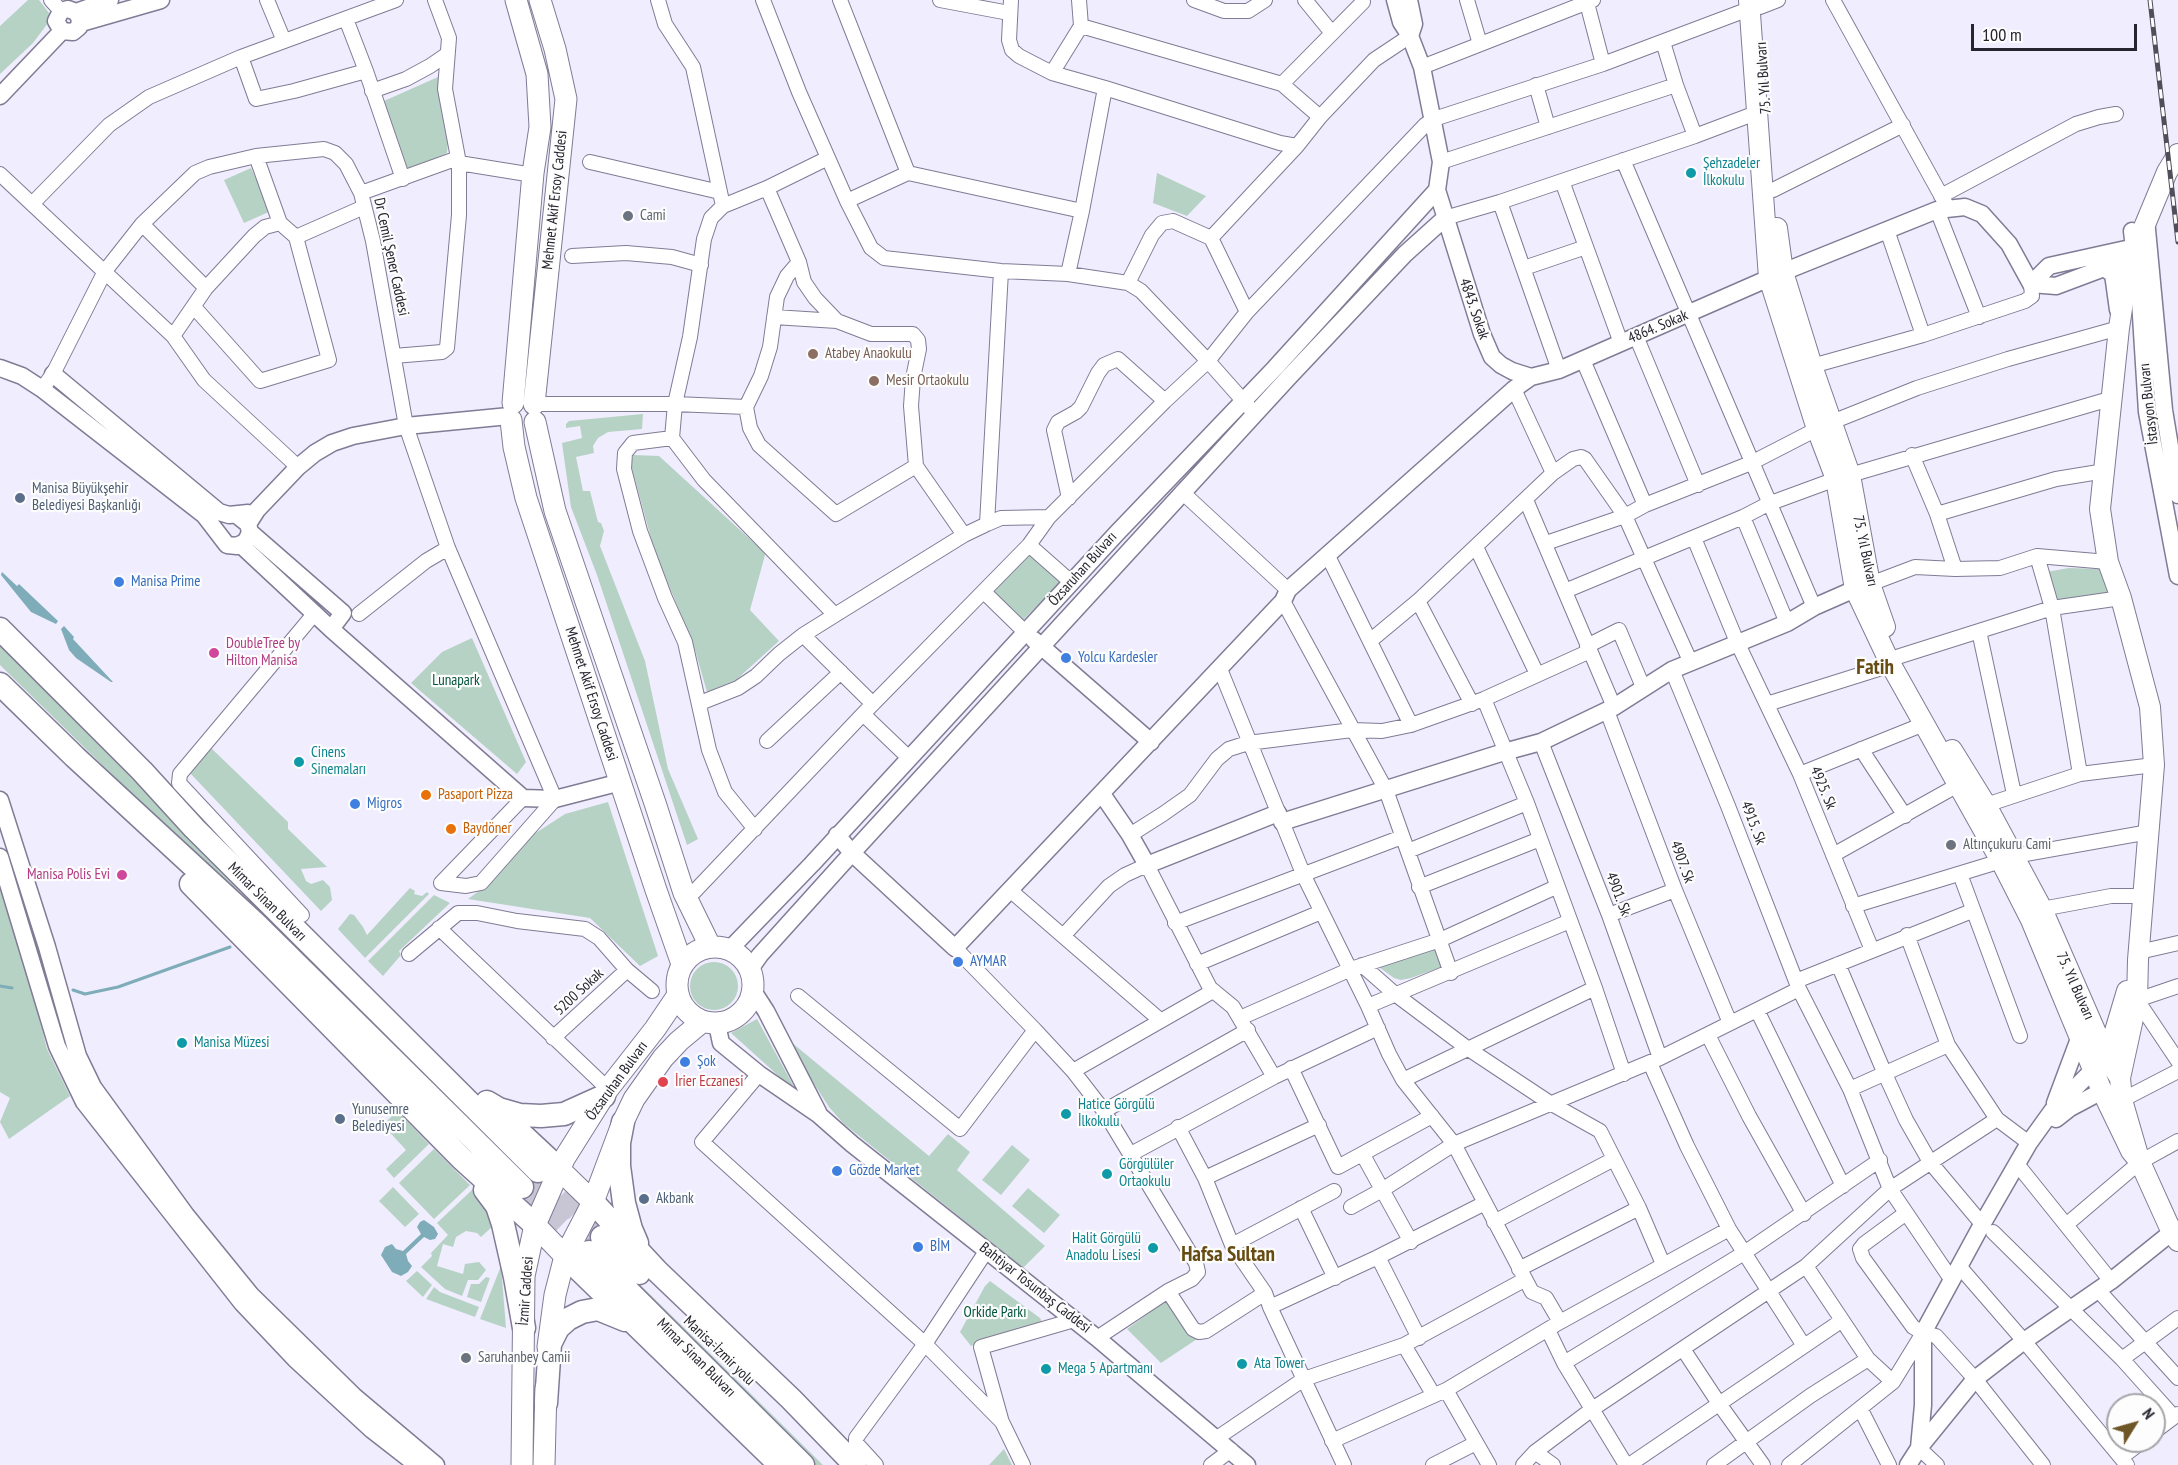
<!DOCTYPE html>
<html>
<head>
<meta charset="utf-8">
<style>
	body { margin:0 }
	#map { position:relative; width:2178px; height:1465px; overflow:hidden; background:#f0edfe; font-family:"PT Sans Narrow",sans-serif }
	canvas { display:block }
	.north { position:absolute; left:2106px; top:1393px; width:60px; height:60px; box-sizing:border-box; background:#fcfdfc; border:2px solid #a6a6aa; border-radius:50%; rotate:53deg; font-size:16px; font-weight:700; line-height:24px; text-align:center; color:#26242e }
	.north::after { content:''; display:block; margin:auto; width:21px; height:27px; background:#6e5626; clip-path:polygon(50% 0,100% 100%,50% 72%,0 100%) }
	.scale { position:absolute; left:1971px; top:24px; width:166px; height:27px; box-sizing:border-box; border:3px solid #26242e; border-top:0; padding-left:8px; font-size:18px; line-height:21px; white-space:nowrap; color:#26242e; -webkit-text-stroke:4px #fcfdfc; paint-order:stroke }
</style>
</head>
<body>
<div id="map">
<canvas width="2178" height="1465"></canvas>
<div class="north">N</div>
<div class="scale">100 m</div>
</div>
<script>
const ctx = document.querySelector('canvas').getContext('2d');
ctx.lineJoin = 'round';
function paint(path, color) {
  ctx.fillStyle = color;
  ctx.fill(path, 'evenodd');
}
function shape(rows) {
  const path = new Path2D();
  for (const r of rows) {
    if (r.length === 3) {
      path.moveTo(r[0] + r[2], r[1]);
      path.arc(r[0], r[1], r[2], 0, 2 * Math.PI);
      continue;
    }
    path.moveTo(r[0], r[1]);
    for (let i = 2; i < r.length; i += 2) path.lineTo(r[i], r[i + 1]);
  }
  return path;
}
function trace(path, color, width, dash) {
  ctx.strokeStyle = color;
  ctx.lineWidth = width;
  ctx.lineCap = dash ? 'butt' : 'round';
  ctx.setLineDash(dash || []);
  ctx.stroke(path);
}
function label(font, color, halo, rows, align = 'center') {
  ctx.font = font + ' "PT Sans Narrow",sans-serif';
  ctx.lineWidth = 4.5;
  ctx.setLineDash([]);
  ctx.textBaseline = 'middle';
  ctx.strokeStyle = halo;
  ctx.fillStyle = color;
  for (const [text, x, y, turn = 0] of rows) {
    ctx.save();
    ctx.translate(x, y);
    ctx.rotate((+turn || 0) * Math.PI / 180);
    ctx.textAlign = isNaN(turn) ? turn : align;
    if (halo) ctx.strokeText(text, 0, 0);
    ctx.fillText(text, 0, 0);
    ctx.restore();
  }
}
paint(shape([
	[28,0,39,0,49,13,48,23,33,43,0,74,0,26],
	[438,77,441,106,448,142,447,153,408,171,384,101],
	[251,168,271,211,244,223,224,180],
	[1157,173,1206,196,1187,216,1153,203],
	[643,414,642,429,608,432,598,438,593,446,594,453,576,457,583,491,590,491,598,522,601,523,604,531,600,546,645,661,668,769,698,839,687,845,597,575,571,507,562,443,582,438,580,426,566,428,566,424,569,421],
	[633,455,659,456,763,551,765,555,750,610,779,641,736,680,707,692,693,643,655,553,631,465],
	[1028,552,1063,579,1021,622,989,592],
	[2069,568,2102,569,2110,591,2106,599,2053,607,2046,572],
	[472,638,526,762,517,774,411,683,442,652],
	[0,640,533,1178,529,1182,0,665],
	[211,748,288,822,288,829,327,867,301,869,306,881,311,884,323,880,330,887,332,900,321,911,190,773],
	[608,802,658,956,640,966,590,918,468,899,490,883,528,838,565,814],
	[0,888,26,965,47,1049,70,1096,9,1139,0,1122,10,1098,0,1092],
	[410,888,415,891,414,894,422,896,427,892,429,894,365,958,338,929,350,914,354,915,363,927,367,935],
	[434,895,450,903,399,951,401,955,383,976,368,961],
	[1435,946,1444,966,1411,978,1401,980,1394,978,1376,965],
	[714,986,24],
	[757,1019,793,1085,792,1088,731,1033],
	[791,1042,929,1156,948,1134,970,1152,957,1170,1045,1246,1023,1268,843,1123,829,1107,809,1076],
	[397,1111,429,1144,394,1178,386,1169,406,1150,383,1125],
	[1012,1145,1030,1160,1001,1195,982,1180],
	[434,1149,470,1185,434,1219,399,1183],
	[393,1187,419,1214,405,1227,379,1201],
	[1028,1188,1060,1215,1044,1233,1012,1206],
	[473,1189,489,1211,493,1226,481,1237,477,1233,466,1231,456,1237,453,1247,443,1244,437,1266,463,1274,465,1264,479,1262,486,1270,478,1280,468,1280,462,1296,445,1289,421,1267,432,1256,431,1253,448,1235,437,1223],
	[597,1242,823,1465,813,1465,592,1247],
	[501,1266,506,1328,480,1319],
	[417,1271,432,1285,423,1297,406,1281],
	[486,1277,490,1278,481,1302,467,1297,471,1284,479,1284],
	[990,1281,1040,1318,1042,1322,971,1346,960,1332,985,1286],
	[434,1287,440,1292,479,1307,475,1317,426,1299],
	[1166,1301,1197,1339,1161,1363,1127,1329],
	[1004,1449,1012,1465,989,1465]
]), '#b6d2c4');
paint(shape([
	[2,572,17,586,19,584,58,621,56,624,31,612,1,575],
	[64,626,74,637,73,639,113,682,111,682,76,658,69,650,61,629],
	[424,1220,434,1227,438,1234,435,1239,430,1240,424,1237,406,1254,408,1261,412,1266,408,1272,401,1276,392,1272,381,1255,385,1247,392,1244,396,1249,403,1251,421,1234,417,1227,420,1222]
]), '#7eacb9');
trace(shape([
	[0,986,12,988],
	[73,990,85,994,118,987,230,947]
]), '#7eacb9', 3);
trace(shape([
	[538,1172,602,1237],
	[522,1187,588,1251]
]), '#c8c5d4', 22, [22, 11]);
const minor = shape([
	[51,0,61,11],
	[267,0,284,41],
	[658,0,665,24,693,67,723,206],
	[763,0,799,92,847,201,871,248,884,258,1001,271,1068,274,1128,283,1141,291,1208,361,1255,414],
	[840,0,908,173],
	[940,0,1009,13],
	[1011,0,1009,40,1012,50,1019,56,1052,73,1105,88,1280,143,1297,146,1320,117,1374,60,1410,36],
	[1194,0,1224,11,1248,11,1265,0],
	[1305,0,1332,33],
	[1467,0,1480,44],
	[1833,0,1948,208],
	[1587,3,1603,64],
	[1760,7,1778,0],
	[346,19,366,71,403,179],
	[1081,26,1282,84,1320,117],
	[241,57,256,99,294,91,366,71],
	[1422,67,1593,0],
	[1052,73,1081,26,1079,0],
	[1282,84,1363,2],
	[1536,85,1548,127],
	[1676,85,1695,136],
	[372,91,406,79,430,66,446,55],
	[256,156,280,223],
	[828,158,767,188,723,206,711,218,704,239,690,337,675,404,672,438,704,480,835,615,964,535,987,524,1001,518,1049,517,1165,401,1208,361,1247,312,1425,125,1434,119,1603,64,1749,9],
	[1623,160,1814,607],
	[590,162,720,192],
	[1441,162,1676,85,1663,42],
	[459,163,527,174,533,173],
	[0,174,173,336,206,288,254,236,265,227,280,223,296,237,364,207],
	[1562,181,1621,343],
	[767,188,799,262,804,282,815,298,837,321,871,334,913,334,918,340,919,349,913,378,911,406,916,466,836,514,759,445,750,428,746,407,761,376,770,347,777,297,787,276,799,262],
	[1773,190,1903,125],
	[361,193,458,158],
	[1941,196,2076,124,2099,117,2116,114],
	[847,201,908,173,1082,211],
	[1500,202,1559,370],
	[33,203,109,125,149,97,241,57,396,0],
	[1937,210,1979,317],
	[1445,218,1500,202,1695,136,1756,113],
	[142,224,206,288],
	[1887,230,1923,335],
	[1211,238,1297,146],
	[572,256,626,253,672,257,701,265],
	[1524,268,1586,247],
	[1068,274,1082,211,1105,88],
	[1128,283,1152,235,1162,223,1173,221,1211,238,1247,312],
	[194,307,260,381,329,360,296,237],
	[774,317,837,321],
	[173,336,204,380,298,467],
	[1636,336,1698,485],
	[394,356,442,352,447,348,459,215,459,163,445,89,449,38,435,0],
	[1583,360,1645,505],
	[1812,366,1923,335,2025,301,2032,296,2031,284],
	[42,389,53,374,105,271,142,224,195,173,209,167,256,156,324,149,335,153,346,164,361,193,373,241,406,426,448,548,555,799,481,883,466,886,441,883],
	[1514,389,1553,473],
	[534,404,675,404,746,407],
	[1832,422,1917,388,2008,359,2119,328],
	[672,438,633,443,625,453,624,469,640,531,665,598,685,642,709,750,725,792,755,829],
	[1912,455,1937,514,1955,569],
	[916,466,964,535],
	[1850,475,2113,398],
	[1182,492,1288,590],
	[1069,498,1054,430,1058,422,1076,412,1081,407,1098,373,1104,365,1118,359,1165,401],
	[1526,500,1614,707],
	[1937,514,2056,479,2105,471],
	[1743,517,1787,623],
	[987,524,1001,271],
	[1694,538,1737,642,1800,774,1872,950],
	[1546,543,1625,516,1645,505,1751,463,1817,429],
	[1029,545,1071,582],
	[1476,547,1537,674],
	[1327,554,1411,725],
	[2037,556,2052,608,2080,774],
	[1870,584,1915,567,1955,569,2000,568,2037,556,2108,562],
	[1565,591,1743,517,1768,504,1836,479],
	[984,592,1026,633],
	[1283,601,1386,790,1451,973],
	[1418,601,1472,704],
	[359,614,426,561,448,548],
	[1979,631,2014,794],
	[803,635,873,704],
	[1370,641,1418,601,1553,473,1573,459,1581,457,1585,459,1625,516,1691,663],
	[1587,646,1619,630,1643,687],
	[1897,657,2052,608,2121,598],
	[1220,669,1304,876,1368,1006,1389,1054,1403,1080,1454,1144,1532,1292,1546,1298,1560,1322],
	[1672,670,1728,806,1799,989,1850,1089,1890,1189,1951,1279],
	[1484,699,1527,803,1595,988,1624,1074],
	[700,703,738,688,756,676,779,654,803,635,835,615],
	[1767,704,1891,665],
	[1607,711,1675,890,1730,1023],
	[863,714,909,758],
	[767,741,841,672],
	[1541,742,1609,915,1660,1058],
	[1861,749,1905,816],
	[1800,774,1924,724],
	[1986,805,2080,774,2154,765],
	[1130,835,1163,814,1190,795,1217,759,1229,749,1248,743,1352,730,1382,731,1411,725,1484,699,1590,651],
	[1408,851,1527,803],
	[1833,855,1958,785],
	[2014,856,2149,832],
	[1960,874,2020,1036],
	[441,883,523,798],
	[1419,887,1540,839],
	[1011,891,1160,1020],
	[694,892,863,714,1029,545,1049,517],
	[1853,906,2001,861],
	[2042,909,2111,896,2145,896],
	[302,915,179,783,180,774,315,613],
	[1609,915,1675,890],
	[1175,923,1402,837],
	[439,928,608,1089],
	[1064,935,1109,886,1125,875,1147,865,1210,988,1233,1007,1274,1077],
	[1907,935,1948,1045,1997,1119,2029,1143],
	[955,948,1035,1030,1073,1071,1104,1111,1196,1263,1198,1272,1192,1279,1168,1291,1097,1338],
	[2139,952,2178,943],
	[409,954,458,913,477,913,517,921,585,929,599,938,627,970,652,991],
	[1197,964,1321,912],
	[1838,964,1885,1074,1906,1120,1930,1162,1982,1224],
	[1362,965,1395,994,1467,1048,1550,1103,1600,1131,1639,1208,1663,1264],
	[1796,981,1972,911],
	[2178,986,2137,1000,2178,1061],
	[798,996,960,1129,1035,1030],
	[1368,1006,1570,921],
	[1757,1010,1843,1186],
	[1240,1018,1351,969,1440,940,1556,887],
	[1708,1035,1749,1116,1804,1214],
	[553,1038,627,970],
	[1650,1063,1687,1146,1729,1229,1804,1346],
	[1291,1068,1338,1167,1432,1116],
	[1073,1071,1213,991],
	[759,1074,702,1142,925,1344,1002,1422,1023,1465],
	[1403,1080,1595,988],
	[1850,1089,1948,1045],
	[2122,1100,2178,1071],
	[1104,1111,1248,1030],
	[1178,1127,1205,1178,1232,1245,1265,1293,1270,1307,1344,1465],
	[1131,1154,1274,1077,1378,1028],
	[1363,1155,1411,1242],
	[2017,1164,2111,1281],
	[1205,1178,1319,1125],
	[1351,1207,1382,1190,1454,1144,1660,1058,1799,989],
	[1301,1208,1335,1278],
	[1906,1213,1864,1244,1860,1249,1863,1258,1913,1327,1923,1333,1936,1336,1975,1379,2043,1465],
	[1494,1222,1614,1159],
	[2066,1225,2140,1162,2178,1141],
	[1993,1232,2122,1359,2174,1417],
	[1232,1245,1334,1191],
	[1378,1257,1419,1338],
	[1806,1266,1868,1359,1893,1382],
	[1959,1266,2024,1341,2127,1465],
	[1519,1269,1639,1208],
	[2098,1290,2178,1378],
	[1168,1291,1193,1329,1199,1332,1206,1331,1265,1293],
	[1270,1307,1378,1257,1485,1203],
	[1548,1330,1564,1363,1626,1465],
	[1404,1345,1433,1394],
	[1683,1349,1720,1405,1763,1465],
	[2122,1359,2178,1318],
	[1564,1363,1744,1253,1880,1160],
	[1446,1390,1489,1465],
	[1861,1410,1889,1465],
	[1001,1419,981,1347,1074,1320],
	[2154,1432,2178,1414],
	[1217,1438,1304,1379,1404,1345,1524,1280],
	[1332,1441,1446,1390,1560,1322,1729,1229],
	[1919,1448,1937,1465],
	[1535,1452,1553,1465],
	[2122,1457,2143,1441],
	[876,1465,856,1443,856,1438,925,1344,987,1250],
	[1211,1465,1231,1450],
	[1433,1465,1476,1443],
	[1523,1465,1535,1452,1591,1410,1806,1266,1890,1189,1997,1119],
	[1629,1465,1841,1321],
	[1714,1465,1810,1396,1868,1359],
	[1789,1465,1893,1382,1923,1333]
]);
const tertiary = shape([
	[1395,0,1401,22,1410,36,1422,67,1441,162,1437,190,1482,334,1492,357,1501,365,1512,371,1531,377],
	[1409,0,1414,24,1410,36],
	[76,12,80,19,79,27,73,32,62,31,56,21,61,11,68,9,76,12,110,0],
	[81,23,161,0],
	[0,96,62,31],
	[2146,219,2164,410,2178,495],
	[2132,231,2140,300,2147,412,2178,576],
	[2104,268,2113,274,2118,310],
	[2031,284,2049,266,2135,247],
	[2031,284,2056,286,2104,268,2129,263],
	[0,368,22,376,42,389,204,515,227,545,237,546,245,542,248,537,250,532,248,524,238,516],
	[53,374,219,512,229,515,248,513],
	[248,524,257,510,298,467,315,453,332,443,353,436,406,426,509,416],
	[250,532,343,613,331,629],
	[241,545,331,629,523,798,555,799,621,782],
	[1034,640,1151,742],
	[1102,794,1130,835,1147,865,1278,813],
	[0,800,47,947,78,1056,93,1087,186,1215,251,1295,354,1396,436,1465],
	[1282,822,1504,752,1541,742,1614,707,1672,670,1787,623,1814,607,1855,589],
	[837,835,852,853,955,948,1283,601,1288,590,1514,389,1531,377,1559,370,1783,272,1937,210,1965,207,1982,214,2009,244,2031,284],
	[0,857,57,1046,84,1102,242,1303,295,1359,372,1430,417,1465],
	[730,949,812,864,1117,533,1275,368,1437,190],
	[750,969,760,955,852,853,1288,378,1405,254,1445,218],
	[753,991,766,1011,818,1112],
	[717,1024,721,1043,759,1074,819,1115,852,1144,1097,1338,1247,1465],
	[2055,1103,2080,1036],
	[2056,1119,2070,1108,2102,1091],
	[1919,1448,1975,1379,2024,1341,2111,1281,2172,1232],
	[1908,1465,1919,1448,1923,1405,1923,1333,1980,1228,2029,1143,2052,1111,2093,1070]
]);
const secondary = shape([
	[1749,0,1769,278,1817,429,1836,479,1855,589,1891,665,2001,861,2031,920,2102,1091,2131,1151,2140,1162],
	[2178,154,2167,172,2129,263,2119,328,2100,509,2108,562,2121,598,2150,707,2154,765,2138,960,2137,1000,2120,1078,2122,1100,2140,1162,2169,1226,2178,1241],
	[1777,228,1783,272,1812,366,1850,475,1870,584,1885,627],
	[1952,750,1986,805,2042,909,2107,1058,2120,1078],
	[2102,1061,2107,1058,2127,991]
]);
const primary = shape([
	[513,403,533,173,540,127,537,74,516,0],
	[534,404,566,99,555,49,540,0],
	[511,420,514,447,526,498,656,890,682,964],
	[535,422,555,511,655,803,684,893,710,946],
	[715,985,38],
	[559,1169,593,1202],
	[535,1225,565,1256],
	[548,1347,555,1295,565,1256,593,1202,623,1122,634,1099,663,1058,679,1041,703,1021],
	[522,1465,524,1276,535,1225,564,1159,608,1089,655,1029,678,995],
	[544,1465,546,1388]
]);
const trunk = shape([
	[0,629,142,771,194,828,538,1171],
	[0,684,75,757,256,924,522,1187],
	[191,884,461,1158,535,1225],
	[487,1102,499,1109,520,1115,541,1116,564,1114,604,1096],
	[623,1122,619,1143,619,1166,624,1203,631,1229,637,1243],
	[514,1127,559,1169],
	[485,1190,497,1206,503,1224,515,1277,524,1328],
	[593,1202,657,1271,791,1399,855,1465],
	[602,1237,639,1273],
	[589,1252,803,1465],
	[565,1256,780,1465],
	[546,1403,550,1344,558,1328,568,1319,582,1312,598,1309,625,1320]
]);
trace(minor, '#817b95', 16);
trace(tertiary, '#817b95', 19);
trace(secondary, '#817b95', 22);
trace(primary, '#817b95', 23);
trace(trunk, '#817b95', 25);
trace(minor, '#fff', 14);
trace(tertiary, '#fff', 16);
trace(secondary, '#fff', 20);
trace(primary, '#fff', 21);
trace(trunk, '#fff', 22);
const rail = shape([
	[2150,0,2178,242]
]);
trace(rail, '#514e5a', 5);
trace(rail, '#fcfdfc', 3, [9]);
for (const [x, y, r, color] of [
	[1691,173,6,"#0f9aa8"],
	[628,216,6,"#6b7280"],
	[813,354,6,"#8d6e63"],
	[874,381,6,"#8d6e63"],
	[20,498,6,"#5c6f8a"],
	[119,582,6,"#3f7fe0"],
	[214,653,6,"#d1479c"],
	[1066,658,6,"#3f7fe0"],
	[299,762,6,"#0f9aa8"],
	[426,795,6,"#e8710a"],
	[355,804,6,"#3f7fe0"],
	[451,829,6,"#e8710a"],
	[1951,845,6,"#6b7280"],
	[122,875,6,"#d1479c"],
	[958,962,6,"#3f7fe0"],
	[182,1043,6,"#0f9aa8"],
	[685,1062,6,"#3f7fe0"],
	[663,1082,6,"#e0444e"],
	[1066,1114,6,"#0f9aa8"],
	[340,1119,6,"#5c6f8a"],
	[837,1171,6,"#3f7fe0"],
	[1107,1174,6,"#0f9aa8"],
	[644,1199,6,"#5c6f8a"],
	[918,1247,6,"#3f7fe0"],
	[1153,1248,6,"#0f9aa8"],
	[466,1358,6,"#6b7280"],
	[1242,1364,6,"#0f9aa8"],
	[1046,1369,6,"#0f9aa8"]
]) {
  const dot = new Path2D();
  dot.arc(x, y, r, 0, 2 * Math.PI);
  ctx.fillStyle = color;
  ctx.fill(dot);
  trace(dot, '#fcfdfc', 2);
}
label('15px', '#26242e', '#fcfdfc', [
	["75. Yıl Bulvarı",1764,78,-94],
	["Mehmet Akif Ersoy Caddesi",555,200,-84],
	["Dr Cemil Şener Caddesi",391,257,78],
	["4843. Sokak",1474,309,71],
	["4864. Sokak",1658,327,-23],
	["İstasyon Bulvarı",2149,404,-96],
	["75. Yıl Bulvarı",1865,551,78],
	["Özsaruhan Bulvarı",1083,569,-48],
	["Mehmet Akif Ersoy Caddesi",591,694,72],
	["4925. Sk",1823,788,67],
	["4915. Sk",1753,823,69],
	["4907. Sk",1682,862,70],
	["4901. Sk",1618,894,69],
	["Mimar Sinan Bulvarı",267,902,45],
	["75. Yıl Bulvarı",2075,986,66],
	["5200 Sokak",579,992,-43],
	["Özsaruhan Bulvarı",617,1081,-54],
	["Bahtiyar Tosunbaş Caddesi",1035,1288,38],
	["İzmir Caddesi",526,1291,-86],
	["Manisa-İzmir yolu",719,1351,44],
	["Mimar Sinan Bulvarı",696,1358,45]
]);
label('15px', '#0d838f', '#fcfdfc', [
	["Şehzadeler",1703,164],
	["İlkokulu",1703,181],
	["Cinens",311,753],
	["Sinemaları",311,770],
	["Manisa Müzesi",194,1043],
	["Hatice Görgülü",1078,1105],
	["İlkokulu",1078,1122],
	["Görgülüler",1119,1165],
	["Ortaokulu",1119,1182],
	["Halit Görgülü",1141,1239,"right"],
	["Anadolu Lisesi",1141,1256,"right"],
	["Ata Tower",1254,1364],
	["Mega 5 Apartmanı",1058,1369]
], 'left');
label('15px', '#5b616d', '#fcfdfc', [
	["Cami",640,216],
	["Altınçukuru Cami",1963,845],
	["Saruhanbey Camii",478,1358]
], 'left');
label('15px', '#785e54', '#fcfdfc', [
	["Atabey Anaokulu",825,354],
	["Mesir Ortaokulu",886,381]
], 'left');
label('15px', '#4e5e75', '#fcfdfc', [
	["Manisa Büyükşehir",32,489],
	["Belediyesi Başkanlığı",32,506],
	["Yunusemre",352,1110],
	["Belediyesi",352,1127],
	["Akbank",656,1199]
], 'left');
label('15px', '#366cbe', '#fcfdfc', [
	["Manisa Prime",131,582],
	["Yolcu Kardesler",1078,658],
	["Migros",367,804],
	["AYMAR",970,962],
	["Şok",697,1062],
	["Gözde Market",849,1171],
	["BİM",930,1247]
], 'left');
label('15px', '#b23c85', '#fcfdfc', [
	["DoubleTree by",226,644],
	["Hilton Manisa",226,661],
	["Manisa Polis Evi",110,875,"right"]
], 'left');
label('15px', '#02543b', '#fcfdfc', [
	["Lunapark",456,681],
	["Orkide Parkı",995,1313]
]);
label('15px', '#c56008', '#fcfdfc', [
	["Pasaport Pizza",438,795],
	["Baydöner",463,829]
], 'left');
label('15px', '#be3a42', '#fcfdfc', [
	["İrier Eczanesi",675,1082]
], 'left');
label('bold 21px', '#664c12', '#fcfdfc', [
	["Fatih",1875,668],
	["Hafsa Sultan",1228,1255]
]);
</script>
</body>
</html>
